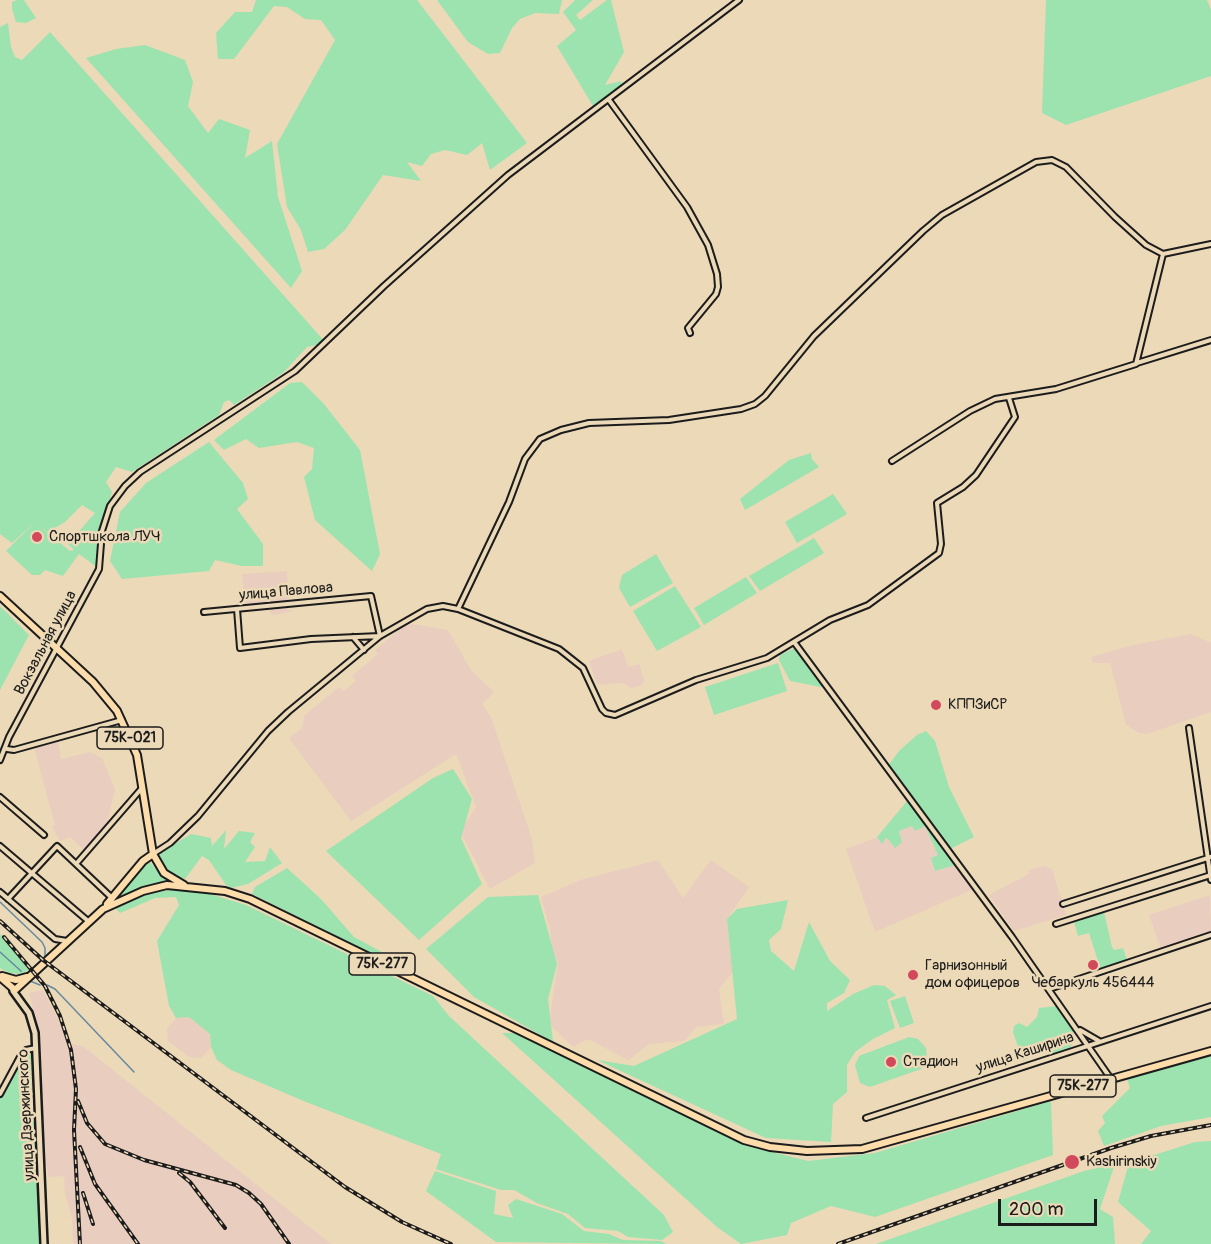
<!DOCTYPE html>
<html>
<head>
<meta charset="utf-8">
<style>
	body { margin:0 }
	#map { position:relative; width:1211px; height:1244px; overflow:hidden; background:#ecd9b7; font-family:Pangolin,sans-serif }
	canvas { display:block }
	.scale { position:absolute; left:998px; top:1199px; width:99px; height:27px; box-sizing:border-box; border:3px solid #1c1c1c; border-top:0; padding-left:8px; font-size:18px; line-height:21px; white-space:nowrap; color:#1c1c1c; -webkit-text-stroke:4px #ecd9b7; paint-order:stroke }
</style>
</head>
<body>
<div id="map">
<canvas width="1211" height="1244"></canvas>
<div class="scale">200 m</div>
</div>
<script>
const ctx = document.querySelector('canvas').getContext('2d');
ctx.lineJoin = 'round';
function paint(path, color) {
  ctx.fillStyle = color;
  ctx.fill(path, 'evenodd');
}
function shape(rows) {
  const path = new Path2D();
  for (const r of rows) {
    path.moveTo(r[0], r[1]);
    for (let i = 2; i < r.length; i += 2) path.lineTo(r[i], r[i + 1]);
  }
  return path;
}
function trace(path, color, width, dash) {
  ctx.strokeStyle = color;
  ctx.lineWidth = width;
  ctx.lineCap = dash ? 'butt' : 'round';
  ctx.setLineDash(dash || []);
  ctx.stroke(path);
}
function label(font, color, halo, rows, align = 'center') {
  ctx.font = font + ' Pangolin,sans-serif';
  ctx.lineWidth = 5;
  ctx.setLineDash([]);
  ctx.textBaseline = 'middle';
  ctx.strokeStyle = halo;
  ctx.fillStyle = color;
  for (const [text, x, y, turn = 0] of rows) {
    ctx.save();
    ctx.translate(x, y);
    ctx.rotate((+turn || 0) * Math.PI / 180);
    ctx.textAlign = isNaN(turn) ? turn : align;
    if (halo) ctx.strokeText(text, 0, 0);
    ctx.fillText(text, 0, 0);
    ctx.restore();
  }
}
paint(shape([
	[287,571,289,608,286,610,295,611,273,615,270,613,269,603,245,604,242,574],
	[412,624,448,630,471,670,494,692,482,704,491,717,532,839,535,863,490,889,460,831,476,807,456,754,351,821,289,738,302,728,304,716,339,687,344,691,356,681,352,676,378,654,375,650,400,629],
	[1191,634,1211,643,1211,712,1147,734,1139,733,1126,725,1110,663,1093,663,1091,657,1133,645],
	[622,649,628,667,639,664,644,680,642,685,631,688,623,683,597,685,589,661],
	[58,741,61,759,90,752,102,758,115,789,107,824,85,851,70,837,60,841,52,826,55,825,34,747],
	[908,800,974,889,875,932,846,849,877,837],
	[658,860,683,898,711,860,749,887,727,919,733,972,719,989,724,1024,696,1027,684,1041,649,1044,628,1060,588,1039,573,1047,549,1024,558,963,552,949,550,929,541,897,580,880],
	[1044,866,1052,869,1066,915,1014,931,989,895,1029,874,1028,870],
	[1210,895,1211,932,1161,949,1149,915],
	[43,990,62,1027,66,1043,83,1046,331,1244,73,1244,72,1219,65,1194,64,1177,67,1176,48,1177,47,1166,45,1166,40,1034,29,993],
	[189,1017,210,1034,211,1047,201,1058,189,1057,168,1041,167,1029,176,1018]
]), '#e9cec0');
paint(shape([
	[17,0,24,0,36,18,26,23,16,22,12,9,12,2],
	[256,0,417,0,527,143,490,170,482,143,467,155,445,150,431,154,422,166,407,162,421,181,383,175,345,230,324,249,308,252,301,230,287,207,277,144,335,40,321,20,305,19,287,7,274,6,234,59,218,59,216,33,235,12,252,12],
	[437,0,562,0,559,14,535,13,520,19,512,28,500,53,488,54,468,42],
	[575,0,593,0,576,15,580,20,607,0,611,0,624,52,605,85,621,81,622,86,593,106,557,46,576,30,563,12],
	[1046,0,1207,0,1211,10,1211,76,1066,125,1042,113],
	[8,23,11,47,15,57,22,60,50,32,326,343,307,347,283,373,234,405,229,400,224,402,219,415,132,472,116,467,106,482,112,492,99,533,98,568,79,554,63,576,45,570,40,575,32,575,6,551,35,522,12,543,0,534,0,27],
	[82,505,95,513,68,544,74,550,70,551,41,527,48,532,65,522],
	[145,45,185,60,193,82,188,106,208,133,219,119,250,130,245,158,272,141,278,197,302,271,291,288,86,58,116,49],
	[302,382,324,404,360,450,380,554,372,571,315,520,304,477,312,469,314,448,297,442,259,448,246,439,224,450,214,440,290,383],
	[209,442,243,483,248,499,237,509,263,544,263,566,242,566,215,560,209,571,122,579,110,561,120,512,146,483],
	[811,453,812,459,819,467,745,510,740,499,789,460],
	[833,494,847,514,797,543,785,522],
	[814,538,824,553,760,591,749,576],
	[656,554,673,583,630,607,619,588,622,575],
	[746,577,757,593,704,625,694,608],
	[675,586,701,627,657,651,633,611],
	[0,606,29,635,0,690],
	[795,648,826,688,790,681,779,660,780,655],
	[778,663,787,691,714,715,705,687],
	[926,731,935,741,949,787,974,837,950,849,888,766,899,751,917,735],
	[453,769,472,799,461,838,482,884,419,940,326,851,433,778],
	[908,800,955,864,955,865,935,871,931,858,938,855,925,826,915,831,912,826,899,831,902,842,895,848,888,839,886,838,882,844,877,837],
	[226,830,224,849,239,831,255,833,250,842,255,847,245,862,265,861,270,847,282,863,248,884,231,888,226,885,209,860,202,856,185,879,170,874,161,863,158,856,163,851,191,834,211,838,212,846],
	[149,861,167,881,119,896,145,862],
	[287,868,321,899,354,937,393,958,390,963,252,894,255,887],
	[187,887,246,905,433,996,449,1016,664,1215,673,1232,662,1240,628,1237,618,1231,585,1228,568,1214,537,1203,514,1190,501,1190,436,1169,441,1154,306,1102,231,1070,217,1060,211,1047,210,1034,189,1017,176,1018,169,1006,157,941,179,905,176,897,155,898,120,913,116,909,116,905,141,895],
	[538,895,557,964,548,999,553,1042,474,997,426,949,488,897],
	[788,900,781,929,769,940,771,951,794,971,809,922,830,961,850,980,844,993,827,1003,827,1011,853,994,874,985,885,986,896,995,887,1000,895,1028,873,1039,855,1052,847,1065,847,1092,833,1104,831,1142,766,1138,597,1060,634,1066,737,1019,727,919,737,909],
	[1104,912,1112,947,1114,950,1123,948,1127,960,1101,970,1089,933,1078,936,1074,922],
	[0,934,14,947,31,969,21,974,8,973,0,968],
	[905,996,914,1023,900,1028,890,1001],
	[1057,1006,1072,1027,1074,1035,1071,1047,1055,1053,1038,1053,1023,1061,1013,1032,1014,1026,1019,1023,1027,1027,1037,1017,1039,1008],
	[502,1033,514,1033,748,1146,808,1161,875,1153,1051,1101,1053,1155,875,1217,831,1206,791,1223,787,1235,741,1244,717,1227],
	[909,1037,918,1039,926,1048,927,1060,921,1069,870,1087,860,1083,855,1065,859,1056],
	[33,1050,34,1059,31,1059,32,1089,29,1094,30,1121,35,1122,37,1133,41,1244,0,1244,0,1098,21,1057],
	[1211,1056,1211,1117,1161,1126,1104,1146,1098,1131,1105,1123,1102,1116,1130,1088,1127,1079],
	[1211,1141,1211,1244,1141,1244,1151,1231,1118,1202,1129,1163,1195,1142],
	[1115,1164,1100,1209,1113,1217,1115,1244,876,1244,1084,1171],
	[435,1171,496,1191,494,1214,513,1218,508,1205,516,1199,562,1214,584,1231,609,1234,623,1240,661,1241,666,1244,496,1242,426,1191]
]), '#9ce3b0');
trace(shape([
	[0,902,42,942,45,948,45,957],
	[0,952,21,971],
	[30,981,40,985],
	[47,985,55,989,134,1072]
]), '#6689a0', 1.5);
const street = shape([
	[609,100,687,207,708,245,717,274,718,287,716,294,688,328,690,333],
	[1137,363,1211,340],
	[892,461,970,411,995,399,1056,389,1136,364,1163,254],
	[237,609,240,648,311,639,380,636],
	[458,609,509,502,525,459,540,439,561,430,589,423,669,420,741,409,755,404,765,396,814,336,923,231,942,215,1036,162,1052,160,1066,167,1115,217,1146,245,1163,254,1211,244],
	[204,612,371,596,380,636],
	[353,637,364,650],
	[794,642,1012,937,1111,1079],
	[1189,728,1211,880],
	[7,749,14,750,122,720],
	[0,760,9,737,99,569,102,531,110,506,125,486,140,472,295,371,384,286,508,175,739,0],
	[0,797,44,835],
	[0,846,88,921],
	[153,854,170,843,198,816,268,731,288,712,380,636,427,609,443,606,458,609,559,649,583,668,602,709,606,713,615,715,696,680,767,658,830,620,868,605,939,553,941,544,937,503,963,487,976,475,1015,417,1009,398],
	[76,864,142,788],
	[0,892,55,939,67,941],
	[8,899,57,846,112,898],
	[1063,904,1211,857],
	[1056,924,1211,875],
	[1049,989,1211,935],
	[1080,1030,1099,1041],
	[0,1094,20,1057,26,1050,36,1048],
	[866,1118,1211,1006]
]);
const secondary = shape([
	[13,991,29,1013,35,1033,44,1244]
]);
const primary = shape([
	[0,596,93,682,117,711,137,755,153,854,164,873,184,885],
	[107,904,143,861,153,854],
	[2,976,16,980,27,977],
	[0,977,15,990,103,909,143,891,167,885,225,891,250,899,744,1140,770,1147,807,1151,862,1149,1211,1051]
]);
trace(street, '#1c1c1c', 8);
trace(secondary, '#1c1c1c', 10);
trace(primary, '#1c1c1c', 10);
trace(street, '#ecd9b7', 4);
trace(secondary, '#ecd9b7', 5);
trace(primary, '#fddcac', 6);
const rail = shape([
	[0,921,43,960,345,1187,402,1222,451,1244],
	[4,937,45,986,60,1016,71,1050,76,1089,74,1130,80,1244],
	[78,1101,87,1123,105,1144,144,1160,236,1185,249,1193,261,1204,289,1244],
	[80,1147,95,1184,138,1244],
	[179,1173,190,1182,225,1228],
	[83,1193,93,1224],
	[838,1244,1111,1148,1151,1136,1211,1125]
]);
trace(rail, '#1c1c1c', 4);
trace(rail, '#ecd9b7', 1.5, [4.5]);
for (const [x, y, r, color] of [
	[37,537,6,"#d1495b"],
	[936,705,6,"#d1495b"],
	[1093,965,6,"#d1495b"],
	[913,975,6,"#d1495b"],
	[891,1062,6,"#d1495b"],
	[1072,1162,8,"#d1495b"]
]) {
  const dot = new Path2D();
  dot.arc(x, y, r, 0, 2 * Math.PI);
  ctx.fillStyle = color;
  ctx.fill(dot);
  trace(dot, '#ecd9b7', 2);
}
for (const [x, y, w] of [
	[130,738,66],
	[382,964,66],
	[1083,1086,66]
]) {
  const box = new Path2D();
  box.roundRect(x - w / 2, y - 11, w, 22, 4.5);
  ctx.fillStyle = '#ecd9b7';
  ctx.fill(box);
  trace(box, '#1c1c1c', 1.5);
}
label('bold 14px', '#1c1c1c', null, [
	["75К-021",130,738],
	["75К-277",382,964],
	["75К-277",1083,1086]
]);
label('15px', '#1c1c1c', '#ecd9b7', [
	["Спортшкола ЛУЧ",49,537],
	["КППЗиСР",948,705],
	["Гарнизонный",925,966],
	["дом офицеров",925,983],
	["Чебаpкуль 456444",1093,983,"center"],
	["Стадион",903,1062],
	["Kashirinskiy",1086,1162]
], 'left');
label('15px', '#1c1c1c', '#ecd9b7', [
	["улица Павлова",286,592,-5],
	["Вокзальная улица",46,643,-62],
	["улица Каширина",1025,1053,-18],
	["улица Дзержинского",27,1115,-93]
]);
</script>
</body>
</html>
